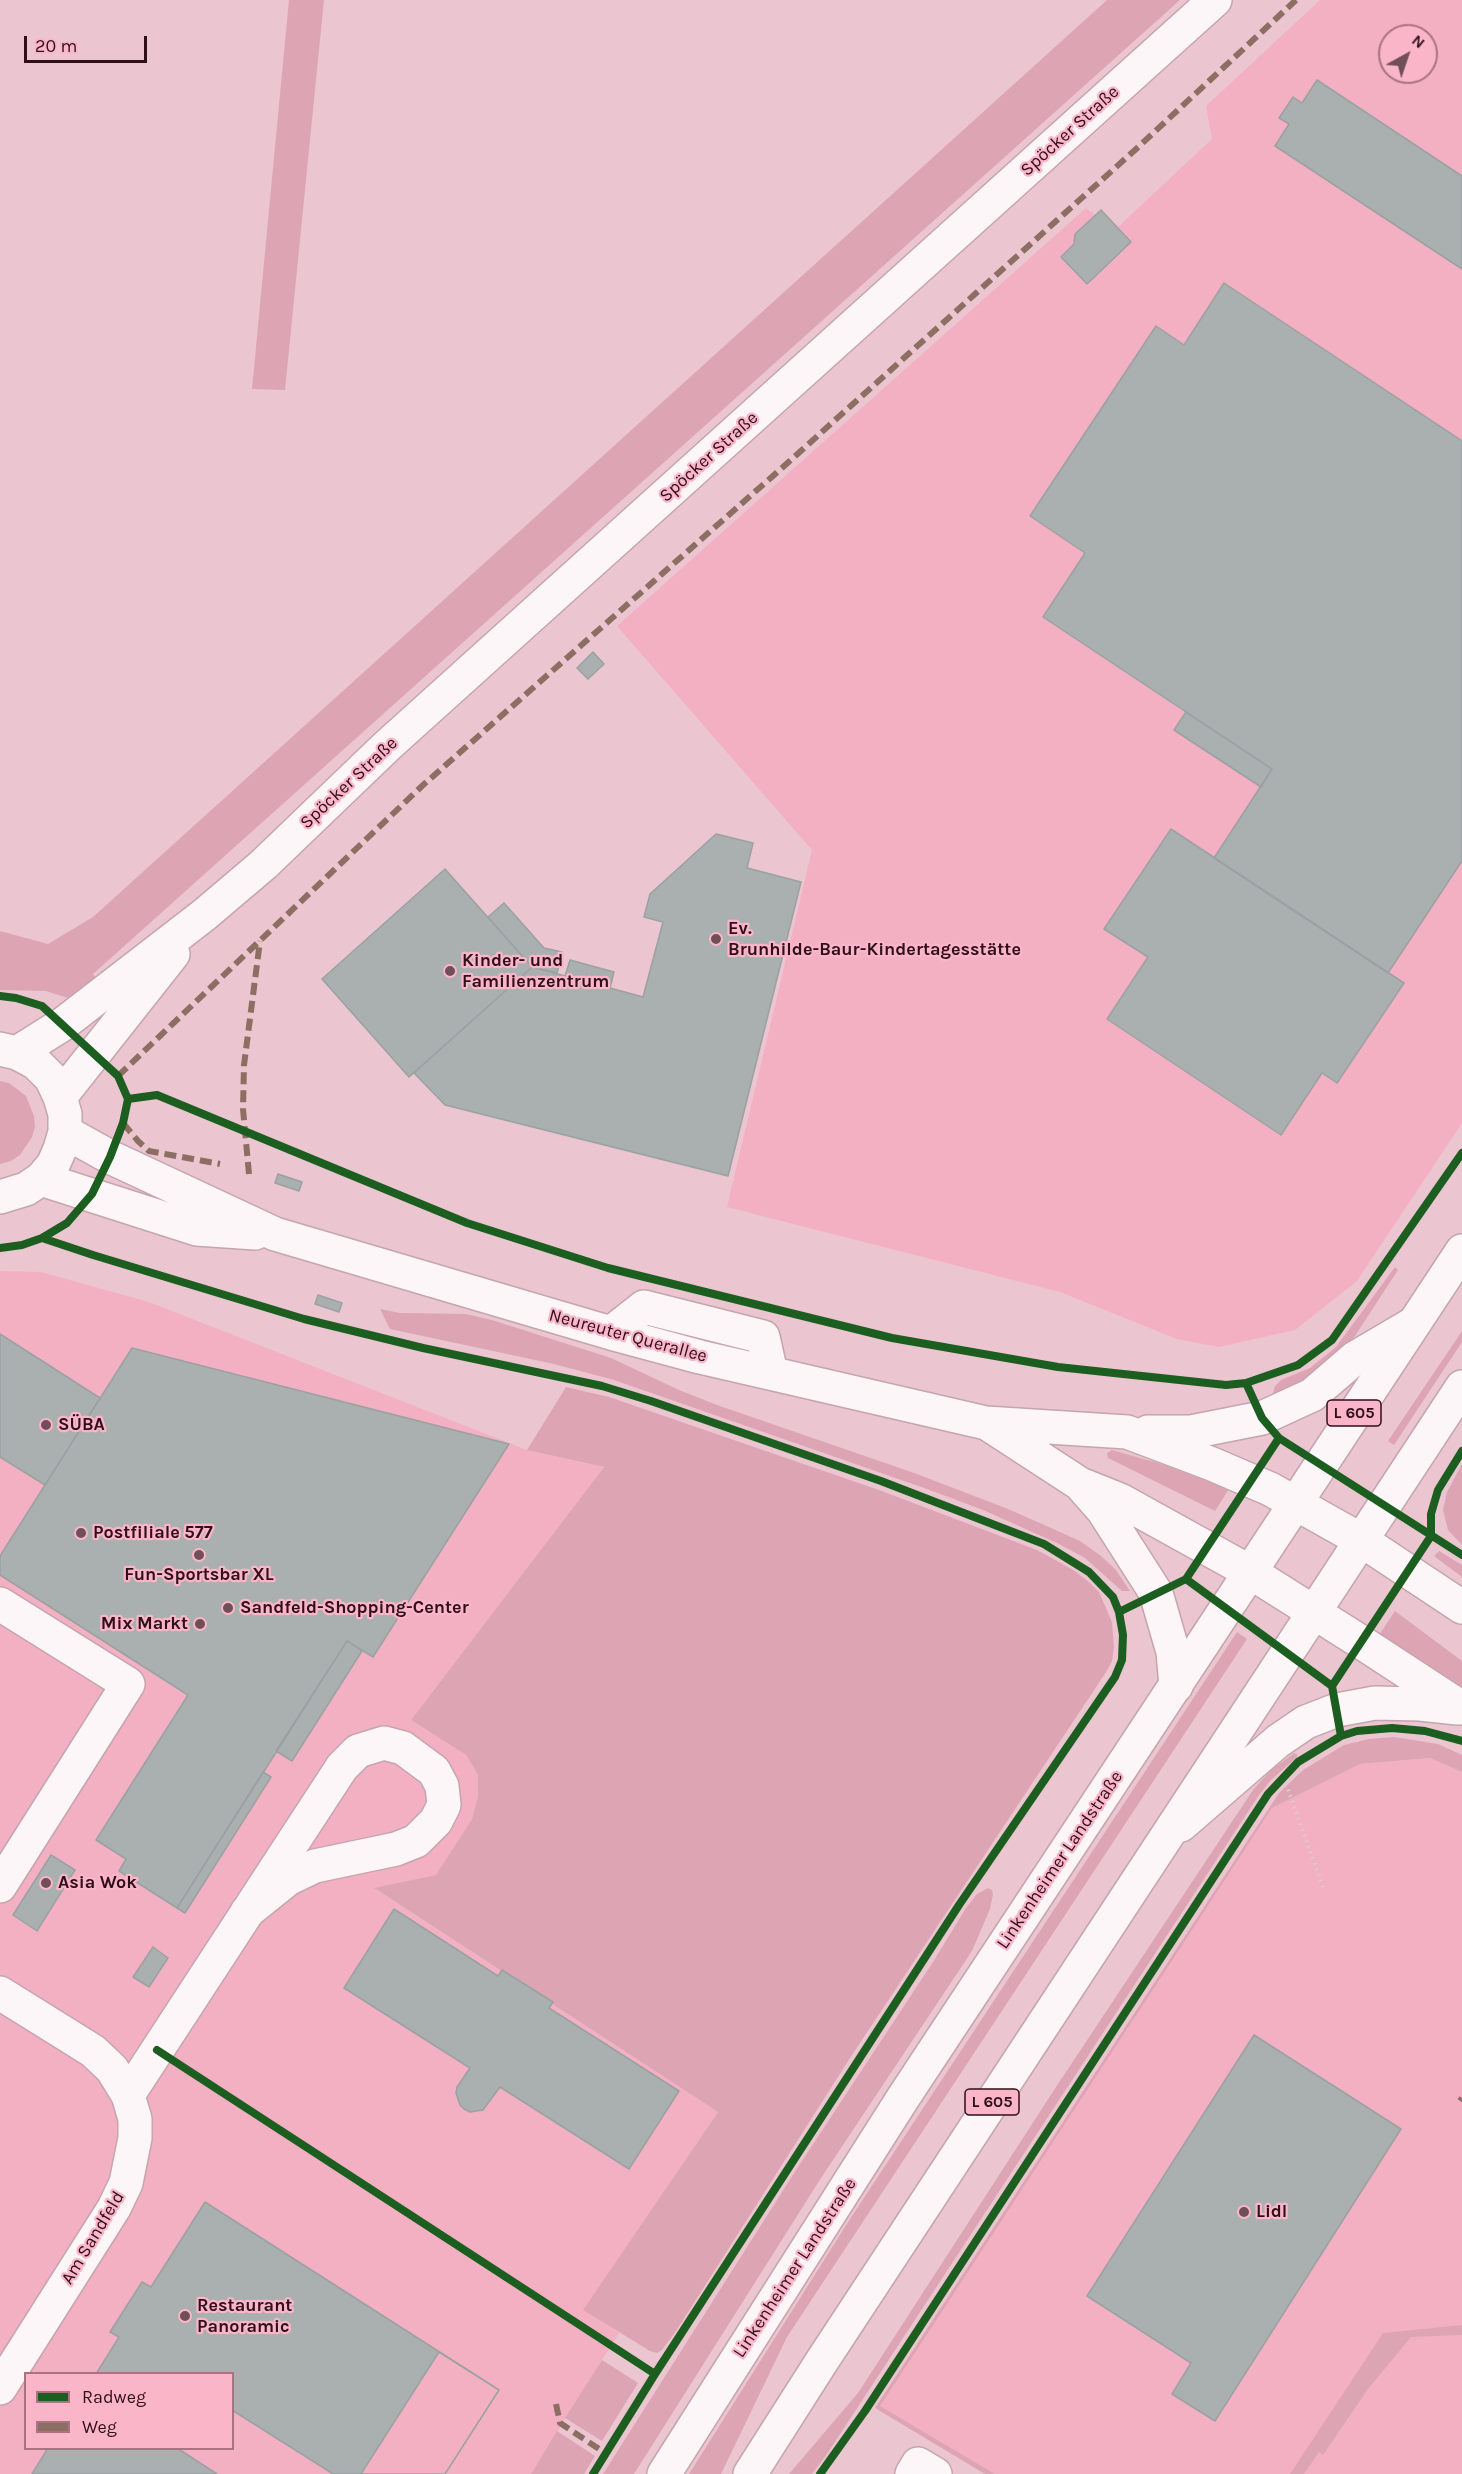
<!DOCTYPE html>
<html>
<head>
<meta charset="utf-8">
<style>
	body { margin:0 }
	#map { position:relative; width:1462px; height:2474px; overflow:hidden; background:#ebc5cf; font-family:Karla,sans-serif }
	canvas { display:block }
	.legend { position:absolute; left:24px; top:2372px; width:210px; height:78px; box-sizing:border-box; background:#fbb5c8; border:2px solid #a97382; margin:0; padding:8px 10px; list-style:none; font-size:18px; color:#2e0f1a }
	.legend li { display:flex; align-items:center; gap:12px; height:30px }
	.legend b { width:30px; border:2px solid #a97382 }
	.north { position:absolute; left:1378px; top:24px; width:60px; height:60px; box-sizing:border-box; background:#fbb5c8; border:2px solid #a97382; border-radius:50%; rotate:40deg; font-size:16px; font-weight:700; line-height:24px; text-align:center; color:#2e0f1a }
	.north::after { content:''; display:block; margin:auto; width:21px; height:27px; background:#704f59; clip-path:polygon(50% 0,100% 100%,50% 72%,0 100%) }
	.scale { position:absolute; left:24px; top:36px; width:123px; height:27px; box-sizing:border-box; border:3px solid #2e0f1a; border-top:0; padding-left:8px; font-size:18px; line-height:21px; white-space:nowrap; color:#2e0f1a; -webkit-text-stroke:4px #fbb5c8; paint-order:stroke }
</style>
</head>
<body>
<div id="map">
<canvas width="1462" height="2474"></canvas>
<ul class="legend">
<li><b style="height:8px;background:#1b5e20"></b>Radweg</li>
<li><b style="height:8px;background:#8d6e63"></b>Weg</li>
</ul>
<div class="north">N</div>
<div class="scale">20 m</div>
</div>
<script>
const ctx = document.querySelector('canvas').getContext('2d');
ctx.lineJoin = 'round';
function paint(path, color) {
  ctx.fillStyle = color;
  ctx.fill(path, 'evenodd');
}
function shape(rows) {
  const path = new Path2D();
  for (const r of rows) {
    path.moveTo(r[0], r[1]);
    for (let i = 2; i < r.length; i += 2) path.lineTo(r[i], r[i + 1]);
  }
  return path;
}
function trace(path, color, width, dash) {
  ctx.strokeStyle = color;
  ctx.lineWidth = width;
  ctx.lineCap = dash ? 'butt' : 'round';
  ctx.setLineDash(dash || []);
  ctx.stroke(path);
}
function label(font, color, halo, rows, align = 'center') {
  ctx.font = font + ' Karla,sans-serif';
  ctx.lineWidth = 4.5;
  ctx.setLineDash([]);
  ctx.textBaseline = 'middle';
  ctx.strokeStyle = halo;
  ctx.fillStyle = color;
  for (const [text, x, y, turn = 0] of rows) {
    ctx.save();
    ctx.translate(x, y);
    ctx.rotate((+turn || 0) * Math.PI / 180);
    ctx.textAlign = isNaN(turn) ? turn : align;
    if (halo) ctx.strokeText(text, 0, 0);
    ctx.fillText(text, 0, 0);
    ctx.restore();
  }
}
paint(shape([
	[1320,0,1462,0,1462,1123,1357,1281,1295,1330,1219,1347,1177,1339,1060,1292,727,1207,812,850,617,626,1086,208,1095,215,1101,210,1118,227,1212,139,1206,106],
	[1390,36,1426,36,1426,72,1390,72],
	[0,1271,41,1272,149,1302,527,1450,604,1467,411,1720,466,1755,478,1775,478,1796,472,1819,437,1875,375,1889,718,2112,584,2309,619,2333,531,2474,0,2474],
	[26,2374,232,2374,232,2448,26,2448],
	[1430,1758,1462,1772,1462,2474,995,2474,879,2406,1272,1808,1360,1764]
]), '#f4b0c3');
paint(shape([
	[289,0,324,0,285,390,252,389],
	[1107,0,1180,0,93,974,96,979,74,1000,46,991,0,990,0,931,48,944,93,917],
	[0,1081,9,1083,26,1096,34,1116,35,1127,32,1137,20,1155,11,1161,0,1164],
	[1395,1267,1398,1270,1366,1319,1355,1336,1339,1353,1298,1386,1280,1395,1273,1393,1275,1386,1281,1380,1310,1368,1336,1347],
	[380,1309,400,1313,466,1314,492,1320,611,1358,679,1390,717,1405,917,1474,1008,1509,1051,1528,1080,1541,1101,1556,1116,1570,1130,1591,1122,1591,1085,1558,1057,1543,983,1510,927,1489,614,1380,554,1364,390,1329],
	[1462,1331,1462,1342,1394,1445,1388,1441],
	[566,1387,609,1397,879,1490,1037,1550,1075,1571,1090,1583,1099,1592,1112,1622,1114,1647,1112,1661,1108,1669,852,2055,676,2331,662,2350,657,2353,650,2351,583,2310,718,2112,374,1888,436,1875,472,1819,478,1796,478,1775,466,1755,411,1720,604,1467,527,1450],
	[1112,1450,1158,1463,1229,1489,1215,1511,1108,1458,1107,1453],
	[1462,1464,1462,1545,1448,1530,1443,1510,1447,1492],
	[1439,1551,1462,1565,1462,1577,1434,1556],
	[1395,1611,1462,1661,1462,1691,1379,1635],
	[1237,1632,1247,1639,787,2337,721,2474,689,2474,850,2219],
	[1394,1737,1438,1744,1462,1755,1462,1772,1430,1758,1360,1764,1272,1808,880,2406,995,2474,985,2474,875,2408,1279,1793,1303,1770,1344,1745,1369,1739],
	[1294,1753,1297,1754,1297,1757,1271,1780,1259,1795,827,2454,812,2474,789,2474,858,2393,1056,2087,1253,1790,1270,1771],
	[988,1888,992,1890,993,1894,990,1909,972,1951,821,2178,634,2474,603,2474,796,2170,933,1962,966,1908,977,1894],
	[1462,2325,1462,2335,1411,2337,1368,2389,1323,2455,1319,2452,1304,2474,1290,2474,1383,2333],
	[602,2360,638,2383,602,2441,565,2418],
	[557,2431,595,2456,584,2474,531,2474]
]), '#dda5b4');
const building = shape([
	[1317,80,1462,176,1462,269,1275,146,1289,124,1279,118,1293,97,1302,103,1317,80],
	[1101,210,1131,242,1087,284,1061,257,1074,244,1075,234,1101,210],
	[1224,283,1462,441,1462,861,1388,973,1214,858,1272,769,1043,617,1085,553,1030,516,1156,326,1184,345,1224,283],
	[593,652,604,664,588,679,577,668,593,652],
	[1186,712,1272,769,1261,787,1174,730,1186,712],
	[1171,829,1404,983,1337,1083,1322,1073,1281,1135,1107,1019,1148,957,1104,929,1171,829],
	[716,834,753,843,747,868,801,882,728,1176,445,1105,414,1073,532,967,565,976,570,960,614,972,610,988,643,997,663,922,644,917,650,894,716,834],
	[445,869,532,967,409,1077,322,979,445,869],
	[504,903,544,948,562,952,557,973,532,967,488,917,504,903],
	[278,1174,302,1182,299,1191,275,1183,278,1174],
	[318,1295,342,1303,339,1312,315,1304,318,1295],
	[0,1334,100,1398,45,1485,0,1457,0,1334],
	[132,1348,509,1444,373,1657,347,1641,177,1908,119,1871,126,1859,96,1840,188,1695,0,1575,0,1556,132,1348],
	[347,1641,362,1651,292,1761,276,1751,347,1641],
	[263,1772,271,1777,185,1913,177,1908,263,1772],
	[51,1855,75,1870,37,1931,13,1915,51,1855],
	[394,1909,498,1976,502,1970,553,2002,549,2008,679,2091,629,2169,500,2087,483,2110,470,2112,464,2109,460,2105,456,2093,457,2087,470,2068,344,1988,394,1909],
	[153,1947,168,1958,149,1987,133,1977,153,1947],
	[1254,2035,1401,2129,1215,2421,1172,2394,1191,2363,1087,2296,1254,2035],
	[205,2202,499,2390,445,2474,333,2474,232,2410,232,2374,96,2374,119,2337,110,2332,142,2282,151,2287,205,2202],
	[439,2352,499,2390,445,2474,361,2474,439,2352],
	[48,2448,177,2448,217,2474,32,2474,48,2448]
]);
paint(building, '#aaafb0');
trace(building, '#9ba1a2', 1.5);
const minor = shape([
	[0,1049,17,1053,36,1063,51,1078,60,1097,65,1114,65,1132,60,1149,53,1165,41,1179,26,1189,0,1197],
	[17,1053,63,1024,204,915,263,865,387,746,1215,0],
	[60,1097,173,954],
	[65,1132,110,1157,275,1234,611,1333,700,1357,986,1423,1127,1432,1212,1464,1270,1489,1361,1540,1462,1607],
	[41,1179,197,1229,255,1233],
	[611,1333,644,1307,763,1337,771,1373],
	[988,1424,1080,1484,1120,1500,1250,1572,1361,1642,1462,1708],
	[1148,1432,1191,1432,1262,1418,1312,1395,1355,1358,1413,1324],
	[1081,1485,1103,1510,1156,1593,1173,1652,1176,1686],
	[0,1604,128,1684,0,1886],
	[1181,1825,1278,1741,1306,1722,1337,1710,1375,1703,1420,1704,1458,1708],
	[0,1993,93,2051,112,2069,128,2095,135,2119,135,2138,126,2183,114,2208,0,2388],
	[128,2095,342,1767,358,1751,384,1743,403,1748,434,1771,442,1786,444,1805,436,1821,416,1841,396,1849,315,1866,288,1879,247,1912],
	[912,2474,918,2464,935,2474]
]);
const major = shape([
	[664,2474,903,2098,1462,1251],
	[750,2474,822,2361,1462,1387]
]);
trace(minor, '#c5a5ae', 36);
trace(major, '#c5a5ae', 36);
trace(shape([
	[373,904,388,920],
	[1286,1784,1323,1887],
	[865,2411,900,2433]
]), '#d8cdd0', 4, [1.5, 4.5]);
trace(minor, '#fcf6f8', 33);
trace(major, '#fcf6f8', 33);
trace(shape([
	[118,1076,422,786,783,467,1135,150,1296,0],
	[123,1123,138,1141,149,1151,220,1164],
	[249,1174,243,1109,244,1065,260,941],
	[1460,2101,1462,2098],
	[556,2404,560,2423,605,2453]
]), '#8d6e63', 6, [12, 6]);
trace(shape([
	[0,996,16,998,42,1006,118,1076,128,1099,123,1123,110,1157,92,1194,67,1223,42,1238,22,1245,0,1248],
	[128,1099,157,1095,467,1223,608,1268,892,1338,1058,1367,1226,1385,1246,1383,1298,1365,1332,1340,1462,1153],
	[42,1238,93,1255,304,1319,423,1348,602,1386,651,1401,881,1481,1044,1544,1089,1572,1113,1597,1119,1612,1123,1635,1122,1660,1115,1677,959,1905,655,2374,593,2474],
	[1246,1383,1262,1418,1279,1438,1462,1555],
	[1186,1579,1332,1686,1341,1736],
	[1119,1612,1186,1579,1279,1438],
	[1332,1686,1431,1536,1431,1514,1438,1490,1462,1451],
	[157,2050,655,2374],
	[820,2474,865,2411,1268,1794,1298,1762,1341,1736,1357,1731,1392,1728,1425,1731,1462,1741]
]), '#1b5e20', 8);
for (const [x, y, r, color] of [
	[716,939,6,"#704f59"],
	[450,971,6,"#704f59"],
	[46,1425,6,"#704f59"],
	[81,1533,6,"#704f59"],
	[199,1555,6,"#704f59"],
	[228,1608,6,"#704f59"],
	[200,1624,6,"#704f59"],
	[46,1883,6,"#704f59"],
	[1244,2212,6,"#704f59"],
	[185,2316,6,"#704f59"]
]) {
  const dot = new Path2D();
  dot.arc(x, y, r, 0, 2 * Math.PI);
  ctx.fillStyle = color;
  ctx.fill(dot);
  trace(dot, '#fbb5c8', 2);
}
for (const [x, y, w] of [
	[1354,1413,54],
	[992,2102,54]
]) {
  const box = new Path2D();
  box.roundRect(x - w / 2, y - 13, w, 26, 4.5);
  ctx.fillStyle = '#fbb5c8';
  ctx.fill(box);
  trace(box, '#2e0f1a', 1.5);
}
label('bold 16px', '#2e0f1a', null, [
	["L 605",1354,1413],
	["L 605",992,2102]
]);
label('18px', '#2e0f1a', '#fbb5c8', [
	["Spöcker Straße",1070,131,-42],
	["Spöcker Straße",709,457,-42],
	["Spöcker Straße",349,783,-43],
	["Neureuter Querallee",628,1336,15],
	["Linkenheimer Landstraße",1060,1860,-56],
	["Am Sandfeld",93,2238,-59],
	["Linkenheimer Landstraße",795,2268,-57]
]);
label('bold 18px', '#2e0f1a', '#fbb5c8', [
	["Ev.",728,929],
	["Brunhilde-Baur-Kindertagesstätte",728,950],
	["Kinder- und",462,961],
	["Familienzentrum",462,982],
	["SÜBA",58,1425],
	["Postfiliale 577",93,1533],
	["Fun-Sportsbar XL",199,1575,"center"],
	["Sandfeld-Shopping-Center",240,1608],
	["Mix Markt",188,1624,"right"],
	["Asia Wok",58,1883],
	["Lidl",1256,2212],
	["Restaurant",197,2306],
	["Panoramic",197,2327]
], 'left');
</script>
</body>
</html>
